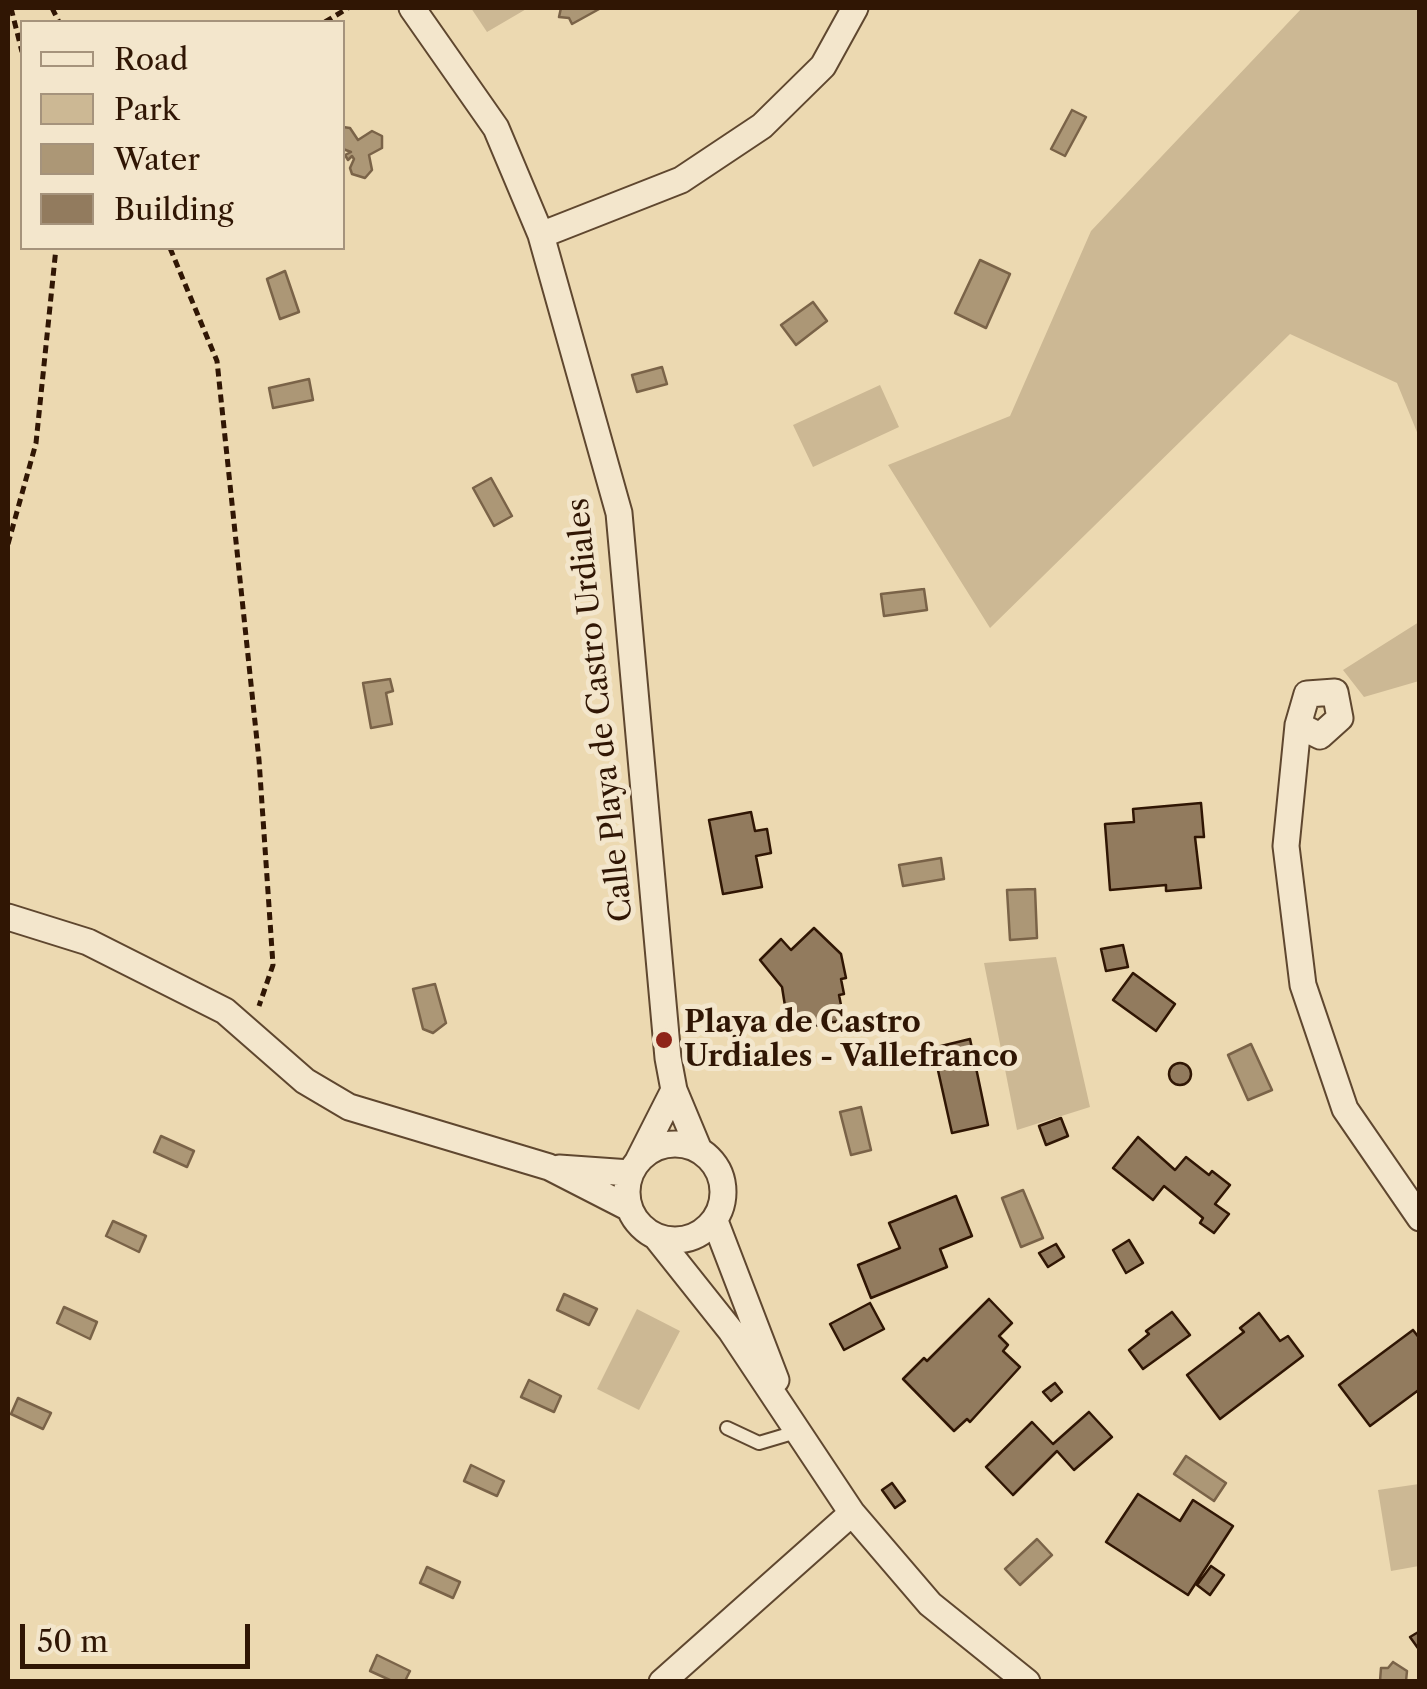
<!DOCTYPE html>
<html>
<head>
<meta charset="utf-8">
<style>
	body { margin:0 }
	#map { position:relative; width:1427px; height:1689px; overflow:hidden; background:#ecd9b1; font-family:"Libre Caslon Text",serif }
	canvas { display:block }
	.frame { position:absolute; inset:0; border:10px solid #301604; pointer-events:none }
	.legend { position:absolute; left:20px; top:20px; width:325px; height:230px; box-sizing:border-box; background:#f3e6cc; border:2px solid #a5937c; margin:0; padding:12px 18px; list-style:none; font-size:30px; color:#301604 }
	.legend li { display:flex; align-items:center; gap:20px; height:50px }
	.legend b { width:50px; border:2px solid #a5937c }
	.scale { position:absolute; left:20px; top:1624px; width:230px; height:45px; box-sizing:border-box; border:5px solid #301604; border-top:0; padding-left:12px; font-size:30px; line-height:35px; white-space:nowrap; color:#301604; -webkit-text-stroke:8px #f3e6cc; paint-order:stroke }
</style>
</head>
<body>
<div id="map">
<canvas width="1427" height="1689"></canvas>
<div class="frame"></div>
<ul class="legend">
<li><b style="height:12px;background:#f3e6cc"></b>Road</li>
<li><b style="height:28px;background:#ccb894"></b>Park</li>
<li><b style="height:28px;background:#ac9776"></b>Water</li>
<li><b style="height:28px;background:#927b5e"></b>Building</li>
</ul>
<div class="scale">50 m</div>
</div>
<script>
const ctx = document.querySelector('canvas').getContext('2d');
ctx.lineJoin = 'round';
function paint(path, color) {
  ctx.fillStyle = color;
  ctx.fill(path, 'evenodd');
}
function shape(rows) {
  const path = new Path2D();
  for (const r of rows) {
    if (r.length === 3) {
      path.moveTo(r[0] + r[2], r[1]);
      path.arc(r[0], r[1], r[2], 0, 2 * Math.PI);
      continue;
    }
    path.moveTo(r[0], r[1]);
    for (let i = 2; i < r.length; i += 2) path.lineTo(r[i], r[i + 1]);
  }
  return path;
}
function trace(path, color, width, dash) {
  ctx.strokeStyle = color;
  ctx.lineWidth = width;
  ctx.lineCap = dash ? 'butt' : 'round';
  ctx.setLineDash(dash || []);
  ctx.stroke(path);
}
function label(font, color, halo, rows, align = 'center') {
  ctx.font = font + ' "Libre Caslon Text",serif';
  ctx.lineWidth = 10;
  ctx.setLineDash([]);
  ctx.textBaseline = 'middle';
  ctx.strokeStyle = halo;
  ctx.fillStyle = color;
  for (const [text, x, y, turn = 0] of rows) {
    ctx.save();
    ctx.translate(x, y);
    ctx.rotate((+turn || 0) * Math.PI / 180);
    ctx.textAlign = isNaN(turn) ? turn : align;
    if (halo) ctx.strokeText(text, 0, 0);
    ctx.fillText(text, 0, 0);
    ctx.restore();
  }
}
paint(shape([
	[471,8,528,8,487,32],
	[1302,8,1419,8,1419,437,1397,383,1290,334,990,628,888,465,1010,416,1091,231],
	[880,385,899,427,813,467,793,425],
	[1419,622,1419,681,1364,697,1343,670],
	[1056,957,1090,1107,1017,1130,984,963],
	[637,1309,680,1331,639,1410,597,1389],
	[1419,1484,1419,1566,1391,1571,1378,1490]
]), '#ccb894');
const water = shape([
	[561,8,601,8,572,24,569,18,559,17,561,8],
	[1072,110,1086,117,1065,156,1051,149,1072,110],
	[343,127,350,128,358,140,372,131,382,136,382,148,369,155,372,170,365,178,352,174,350,168,354,159,352,156,348,160,345,155,351,152,343,149,343,127],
	[980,260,1010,274,986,328,955,313,980,260],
	[285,271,299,312,280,319,267,279,285,271],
	[813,302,827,321,796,345,781,325,813,302],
	[662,367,667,384,637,392,632,375,662,367],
	[309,379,313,400,273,408,269,388,309,379],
	[491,478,512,516,494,526,473,488,491,478],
	[924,589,927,610,884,616,881,594,924,589],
	[390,679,393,691,386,693,392,724,371,728,363,683,390,679],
	[941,858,944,879,903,886,899,865,941,858],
	[1035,889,1037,938,1010,940,1007,890,1035,889],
	[435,984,446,1023,433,1033,423,1029,413,989,435,984],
	[1251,1044,1272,1090,1248,1100,1228,1055,1251,1044],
	[861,1107,871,1150,851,1155,840,1112,861,1107],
	[161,1136,194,1151,187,1167,154,1152,161,1136],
	[1023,1190,1043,1238,1021,1247,1002,1198,1023,1190],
	[113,1221,146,1236,139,1252,106,1236,113,1221],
	[564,1294,597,1309,589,1325,557,1310,564,1294],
	[64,1307,97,1322,90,1339,57,1323,64,1307],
	[529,1380,561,1396,554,1412,521,1397,529,1380],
	[18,1398,51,1413,43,1429,11,1414,18,1398],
	[1186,1456,1226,1483,1214,1501,1174,1474,1186,1456],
	[471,1465,504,1481,497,1496,464,1481,471,1465],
	[1037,1539,1052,1555,1020,1585,1005,1569,1037,1539],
	[427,1567,460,1582,453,1598,420,1583,427,1567],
	[377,1655,410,1671,405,1681,392,1681,370,1671,377,1655],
	[1393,1662,1407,1671,1406,1681,1380,1681,1381,1668,1388,1668,1393,1662]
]);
paint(water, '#ac9776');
trace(water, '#7a6348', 2.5);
const building = shape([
	[1201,803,1204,837,1195,837,1201,888,1166,891,1166,885,1110,890,1105,824,1134,822,1133,809,1201,803],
	[751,812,755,831,767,829,771,853,756,856,762,887,723,894,709,820,751,812],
	[814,928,841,954,846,978,841,979,844,994,839,995,844,1020,789,1031,782,987,760,960,781,939,791,950,814,928],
	[1123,945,1128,967,1106,971,1101,949,1123,945],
	[1133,973,1175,1004,1156,1031,1113,1000,1133,973],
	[970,1039,988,1125,952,1133,933,1048,970,1039],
	[1180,1074,11],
	[1061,1118,1068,1136,1046,1145,1039,1126,1061,1118],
	[1138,1137,1175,1170,1186,1157,1209,1175,1212,1171,1230,1185,1215,1204,1229,1214,1214,1233,1200,1223,1203,1218,1164,1186,1153,1200,1113,1168,1138,1137],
	[956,1196,972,1236,940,1249,947,1267,871,1298,858,1265,900,1248,889,1223,956,1196],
	[1129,1240,1143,1263,1126,1273,1113,1250,1129,1240],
	[1056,1244,1064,1257,1048,1267,1039,1253,1056,1244],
	[989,1299,1012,1323,999,1336,1008,1345,1003,1351,1020,1367,970,1422,967,1419,954,1431,903,1379,924,1358,927,1361,989,1299],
	[870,1303,884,1329,844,1350,830,1324,870,1303],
	[1172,1312,1190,1335,1143,1369,1129,1350,1149,1334,1146,1331,1172,1312],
	[1259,1313,1280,1341,1288,1336,1303,1356,1220,1419,1187,1375,1244,1332,1240,1328,1259,1313],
	[1413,1330,1420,1339,1420,1389,1370,1426,1339,1385,1413,1330],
	[1055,1383,1062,1392,1051,1401,1043,1392,1055,1383],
	[1089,1412,1112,1437,1074,1470,1057,1451,1013,1495,986,1467,1032,1422,1053,1444,1089,1412],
	[892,1483,905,1501,895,1508,882,1490,892,1483],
	[1138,1494,1180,1521,1193,1500,1233,1526,1188,1595,1106,1542,1138,1494],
	[1211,1566,1224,1575,1210,1595,1197,1585,1211,1566],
	[1420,1631,1420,1651,1410,1637,1420,1631]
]);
paint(building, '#927b5e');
trace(building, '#301604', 2.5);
const service = shape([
	[727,1428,759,1443,796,1432]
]);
const minor = shape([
	[412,8,496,128,541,235,619,513,668,1058,674,1090,699,1150],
	[541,235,681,180,762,126,823,66,855,8],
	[1298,725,1320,736,1340,718,1335,692,1307,694,1298,725,1286,846,1303,985,1345,1109,1420,1218],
	[8,917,88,942,225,1011,305,1081,349,1107,549,1167,629,1208],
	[675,1192,48],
	[638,1161,674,1090],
	[559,1168,630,1173],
	[715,1221,776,1380],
	[657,1238,731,1331,852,1513,930,1604,1027,1682],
	[662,1682,852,1513]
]);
trace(service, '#5f472f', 16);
trace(minor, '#5f472f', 29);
trace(shape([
	[11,8,22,52],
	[52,8,59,22],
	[325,22,348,8],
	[170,248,217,361,259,760,273,965,259,1006],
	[8,544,36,443,56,248]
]), '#301604', 5, [8, 5]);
trace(service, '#f3e6cc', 12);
trace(minor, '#f3e6cc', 25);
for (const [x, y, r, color] of [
	[664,1040,10,"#8f2418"]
]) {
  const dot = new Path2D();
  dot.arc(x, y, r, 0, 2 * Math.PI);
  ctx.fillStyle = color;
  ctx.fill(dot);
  trace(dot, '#f3e6cc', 4);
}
label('30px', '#301604', '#f3e6cc', [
	["Calle Playa de Castro Urdiales",601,710,-96]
]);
label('bold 30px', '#301604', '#f3e6cc', [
	["Playa de Castro",684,1023],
	["Urdiales - Vallefranco",684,1057]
], 'left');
</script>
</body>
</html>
